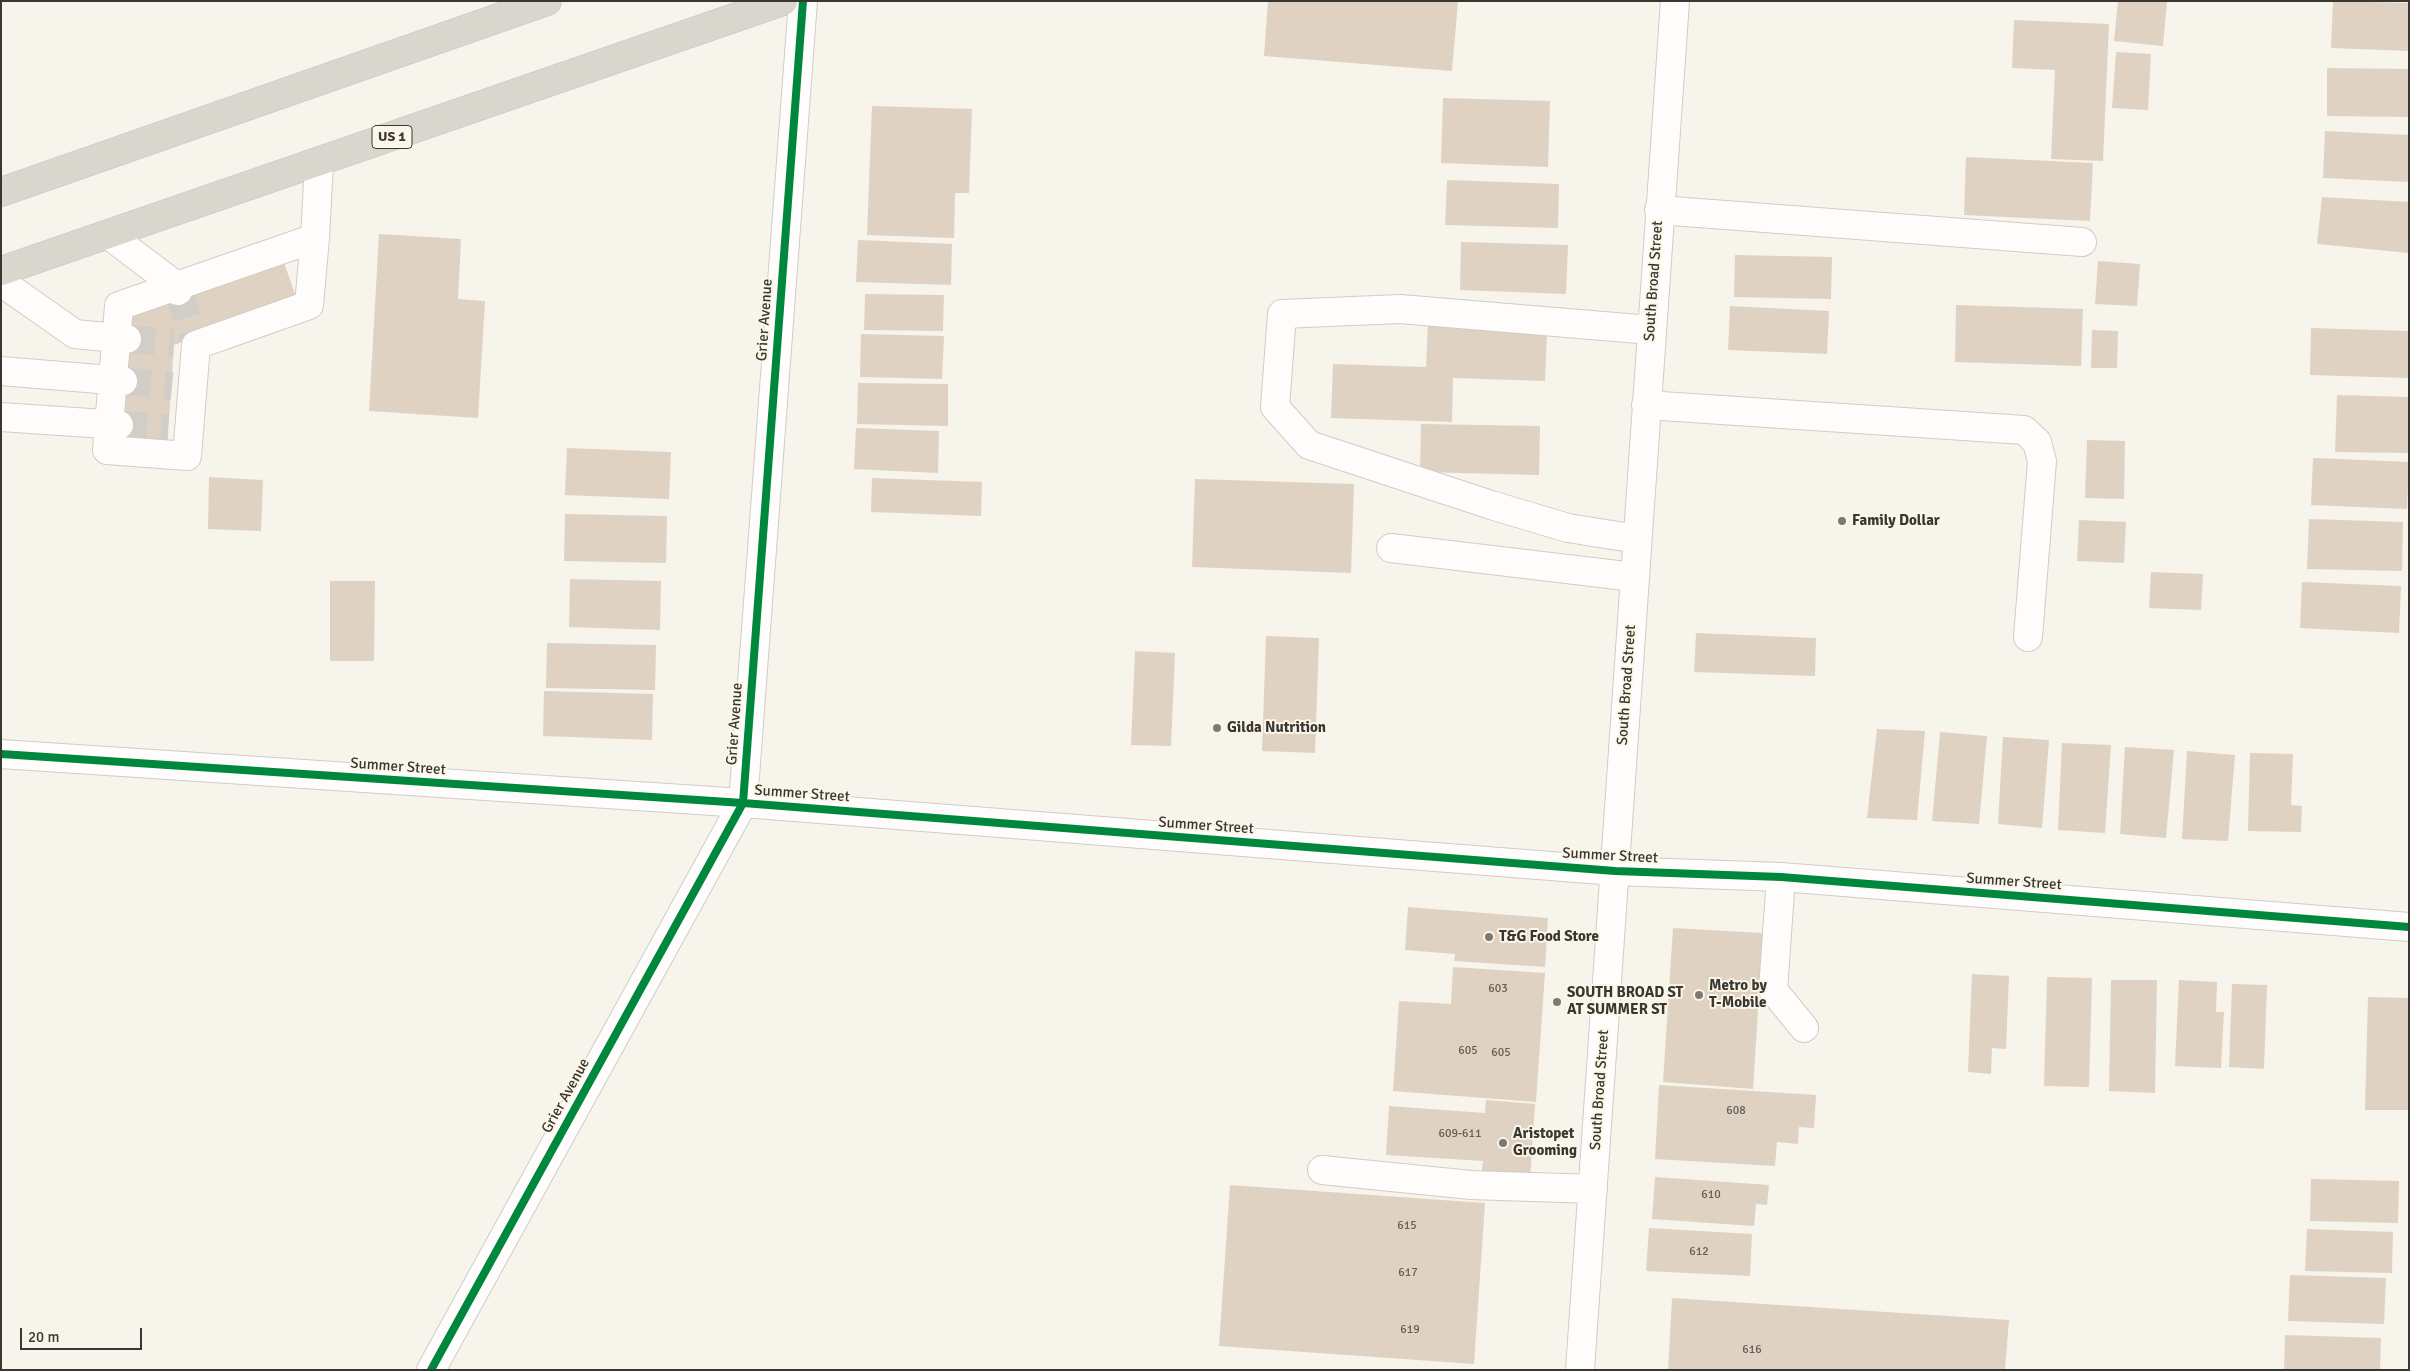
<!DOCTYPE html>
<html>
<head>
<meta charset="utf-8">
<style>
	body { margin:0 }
	#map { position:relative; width:2410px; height:1371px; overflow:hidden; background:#f7f4ec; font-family:Signika,sans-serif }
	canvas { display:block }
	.frame { position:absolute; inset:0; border:2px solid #393732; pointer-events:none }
	.scale { position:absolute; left:20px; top:1328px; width:122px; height:22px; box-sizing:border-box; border:2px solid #393732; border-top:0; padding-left:6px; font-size:15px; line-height:18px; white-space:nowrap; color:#393732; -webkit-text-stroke:4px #fcf6e8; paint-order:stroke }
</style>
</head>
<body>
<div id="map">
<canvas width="2410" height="1371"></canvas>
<div class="frame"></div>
<div class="scale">20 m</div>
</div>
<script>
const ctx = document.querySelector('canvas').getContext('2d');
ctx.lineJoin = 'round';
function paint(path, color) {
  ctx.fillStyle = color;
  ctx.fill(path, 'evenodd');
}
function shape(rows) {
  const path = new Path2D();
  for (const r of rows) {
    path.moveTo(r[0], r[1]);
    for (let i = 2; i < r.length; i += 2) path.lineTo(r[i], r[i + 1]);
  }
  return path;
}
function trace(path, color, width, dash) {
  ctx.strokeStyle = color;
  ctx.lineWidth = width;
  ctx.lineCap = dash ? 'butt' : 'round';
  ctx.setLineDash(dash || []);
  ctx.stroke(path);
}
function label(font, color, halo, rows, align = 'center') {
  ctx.font = font + ' Signika,sans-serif';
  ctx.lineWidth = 4;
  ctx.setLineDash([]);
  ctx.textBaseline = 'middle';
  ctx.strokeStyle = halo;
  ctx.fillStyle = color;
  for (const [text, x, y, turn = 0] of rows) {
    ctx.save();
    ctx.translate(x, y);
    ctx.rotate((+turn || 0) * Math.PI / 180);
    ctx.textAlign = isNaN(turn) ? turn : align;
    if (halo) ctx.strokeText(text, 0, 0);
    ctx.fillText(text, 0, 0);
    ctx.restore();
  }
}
paint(shape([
	[1268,1,1458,1,1452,71,1264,56],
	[2118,1,2167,1,2163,46,2114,41],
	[2333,1,2409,3,2409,51,2331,48],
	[2014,20,2109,24,2103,161,2051,159,2055,70,2012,68],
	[2116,52,2151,54,2148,110,2112,108],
	[2327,68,2409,69,2409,117,2327,116],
	[1443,98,1550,101,1548,167,1441,163],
	[872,106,972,109,969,193,955,193,954,238,867,235],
	[2325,131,2409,135,2409,182,2323,178],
	[1966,157,2093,163,2090,221,1964,215],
	[1447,180,1559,184,1558,228,1445,225],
	[2322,197,2409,202,2409,253,2317,244],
	[379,234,461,239,458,299,485,301,478,418,369,411],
	[858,240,952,244,951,285,856,282],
	[1461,242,1568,245,1566,294,1460,290],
	[1735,255,1832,257,1831,299,1734,297],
	[282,257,297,300,174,345,167,450,118,448,127,310],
	[2098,261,2140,264,2137,306,2095,304],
	[865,294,944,295,943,331,864,330],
	[1956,305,2083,309,2081,366,1955,362],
	[1730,306,1829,311,1827,354,1728,350],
	[1428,323,1511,326,1511,332,1547,334,1545,381,1453,378,1452,422,1331,418,1333,364,1426,367],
	[2311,328,2409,331,2409,378,2310,375],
	[2092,330,2118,331,2117,368,2091,368],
	[861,334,944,336,942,379,860,377],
	[858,383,948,384,948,426,857,424],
	[2337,395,2409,397,2409,453,2335,452],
	[1421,424,1540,426,1539,475,1420,472],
	[856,428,939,431,938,473,854,469],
	[2087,440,2125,441,2124,499,2085,498],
	[567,448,671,452,669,499,565,495],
	[2313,458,2409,462,2407,509,2311,505],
	[209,477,263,480,261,531,208,529],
	[872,478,982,482,981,516,871,512],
	[1195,479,1354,484,1351,573,1192,567],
	[565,514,667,516,666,563,564,561],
	[2309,519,2403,522,2402,571,2307,569],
	[2079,520,2126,522,2124,563,2077,561],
	[2151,572,2203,574,2201,610,2149,608],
	[570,579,661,581,660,630,569,627],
	[330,581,375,581,374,661,330,661],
	[2302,582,2401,586,2399,633,2300,628],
	[1696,633,1816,638,1815,676,1694,672],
	[1266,636,1319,638,1315,753,1262,751],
	[547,643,656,645,655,690,546,688],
	[1135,651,1175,653,1171,746,1131,745],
	[544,691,653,694,652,740,543,736],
	[1877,729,1925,731,1917,820,1867,818],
	[1940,732,1987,736,1979,824,1932,821],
	[2003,737,2049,740,2042,828,1998,824],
	[2062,743,2111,745,2105,833,2058,830],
	[2125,747,2174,750,2166,838,2120,834],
	[2187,751,2235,755,2228,841,2182,839],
	[2250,753,2293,754,2291,805,2302,806,2301,832,2248,831],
	[1408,907,1548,918,1545,967,1454,961,1455,954,1405,950],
	[1673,928,1763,933,1753,1089,1663,1082],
	[1453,967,1545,973,1536,1102,1393,1091,1399,1001,1451,1004],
	[1972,974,2009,976,2006,1049,1992,1048,1991,1074,1968,1072],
	[2047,977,2092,978,2089,1087,2044,1086],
	[2111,980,2157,980,2155,1093,2109,1091],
	[2179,980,2217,982,2216,1012,2224,1012,2221,1068,2175,1066],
	[2232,984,2267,985,2264,1069,2229,1067],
	[2368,997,2409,998,2409,1110,2365,1110],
	[1659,1085,1816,1095,1814,1128,1799,1127,1798,1144,1777,1142,1775,1166,1655,1159],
	[1486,1100,1535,1104,1530,1179,1481,1175,1483,1161,1386,1155,1389,1106,1485,1113],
	[1655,1177,1769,1185,1767,1205,1756,1204,1754,1226,1652,1219],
	[2311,1179,2399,1181,2398,1223,2310,1221],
	[1230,1185,1485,1203,1474,1364,1219,1346],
	[1649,1228,1752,1234,1750,1276,1646,1271],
	[2307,1229,2393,1232,2392,1273,2305,1271],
	[2290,1275,2386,1278,2384,1324,2288,1321],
	[1672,1298,2009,1320,2005,1370,1668,1370],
	[2285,1335,2381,1338,2380,1370,2284,1370]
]), '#dfd2c3');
trace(shape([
	[178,291,193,336],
	[127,339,174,343],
	[123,381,172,386],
	[119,425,168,428]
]), '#d1cec7', 28, [28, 14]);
const minor = shape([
	[1659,210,2082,242],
	[109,235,175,285,178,291],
	[315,238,119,306,107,450,187,456,196,345,309,305,315,238,319,163],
	[1,282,75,334,127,339],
	[1,371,123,381],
	[1646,405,2024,430,2037,442,2042,461,2028,637],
	[1,417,119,425],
	[1637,539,1568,528,1491,505,1309,445,1275,407,1282,314,1400,309,1651,330],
	[1391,548,1634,577],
	[1,754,743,803,1615,871,1781,877,2409,927],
	[1781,877,1773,990,1804,1028],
	[1322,1170,1471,1185,1593,1189],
	[431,1370,743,803,803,1],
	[1580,1370,1675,1]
]);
const highway = shape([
	[1,192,547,1],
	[1,271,783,1]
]);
trace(minor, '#cfcdc7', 30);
trace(highway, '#d0cfcb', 30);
trace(minor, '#fefdfc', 28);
trace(highway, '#d8d7cd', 28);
trace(shape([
	[1,754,743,803,1615,871,1781,877,2409,927],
	[431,1370,743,803,803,1]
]), '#00873e', 8);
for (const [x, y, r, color] of [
	[1842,521,5,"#7c7973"],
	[1217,728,5,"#7c7973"],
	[1489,937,5,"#7c7973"],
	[1699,995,5,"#7c7973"],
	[1557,1002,5,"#7c7973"],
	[1503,1143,5,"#7c7973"]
]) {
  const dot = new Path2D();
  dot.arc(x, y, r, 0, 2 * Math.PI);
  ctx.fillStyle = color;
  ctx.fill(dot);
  trace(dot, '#fcf6e8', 2);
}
label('12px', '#625e56', null, [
	["603",1498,989],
	["605",1468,1051],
	["605",1501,1053],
	["608",1736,1111],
	["609-611",1460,1134],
	["610",1711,1195],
	["615",1407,1226],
	["612",1699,1252],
	["617",1408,1273],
	["619",1410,1330],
	["616",1752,1350]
]);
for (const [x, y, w] of [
	[392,137,40]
]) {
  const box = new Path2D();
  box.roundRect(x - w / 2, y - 11.5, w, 23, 4);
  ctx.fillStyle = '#fcf6e8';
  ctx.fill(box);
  trace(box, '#393732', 1);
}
label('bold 14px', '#393732', null, [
	["US 1",392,137]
]);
label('15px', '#393732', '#fcf6e8', [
	["South Broad Street",1654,281,-86],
	["Grier Avenue",765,320,-86],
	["South Broad Street",1627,685,-86],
	["Grier Avenue",735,724,-86],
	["Summer Street",398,767,4],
	["Summer Street",802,794,4],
	["Summer Street",1206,826,4],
	["Summer Street",1610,856,3],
	["Summer Street",2014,882,4],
	["South Broad Street",1600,1090,-86],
	["Grier Avenue",566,1096,-61]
]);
label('bold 15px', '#393732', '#fcf6e8', [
	["Family Dollar",1852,521],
	["Gilda Nutrition",1227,728],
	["T&G Food Store",1499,937],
	["Metro by",1709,986],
	["T-Mobile",1709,1003],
	["SOUTH BROAD ST",1567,993],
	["AT SUMMER ST",1567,1010],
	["Aristopet",1513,1134],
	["Grooming",1513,1151]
], 'left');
</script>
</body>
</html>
